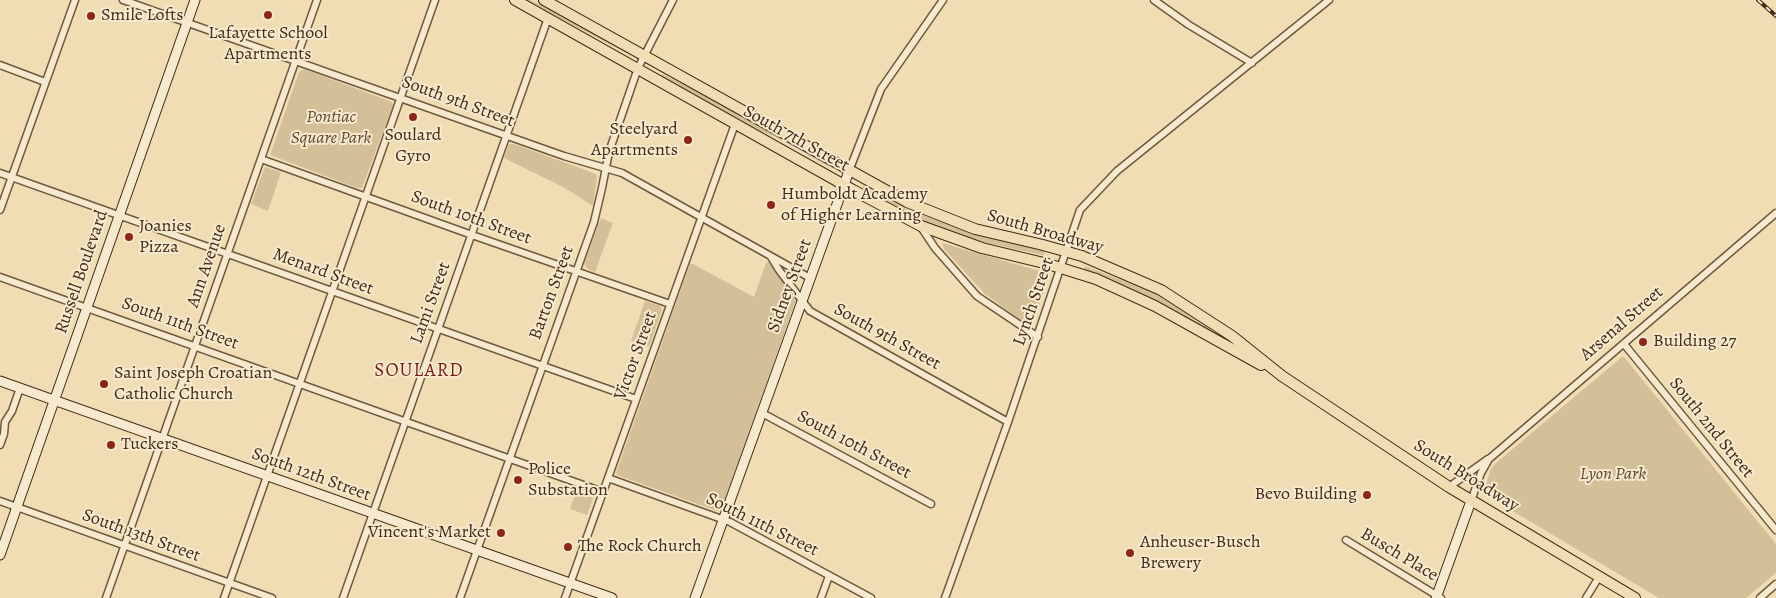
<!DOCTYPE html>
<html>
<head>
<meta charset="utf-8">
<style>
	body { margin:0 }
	canvas { display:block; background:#f1ddb3 }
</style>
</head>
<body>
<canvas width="1776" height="598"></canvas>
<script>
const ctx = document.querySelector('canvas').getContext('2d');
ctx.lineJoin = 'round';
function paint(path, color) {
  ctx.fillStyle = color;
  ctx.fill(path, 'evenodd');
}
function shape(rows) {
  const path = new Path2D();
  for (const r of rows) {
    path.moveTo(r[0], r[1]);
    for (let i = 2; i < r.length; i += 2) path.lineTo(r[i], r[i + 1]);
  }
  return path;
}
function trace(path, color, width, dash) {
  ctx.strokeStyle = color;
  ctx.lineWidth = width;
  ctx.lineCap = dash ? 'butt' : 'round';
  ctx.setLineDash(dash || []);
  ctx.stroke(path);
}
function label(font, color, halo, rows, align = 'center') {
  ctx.font = font + ' Alegreya,serif';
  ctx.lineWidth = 4;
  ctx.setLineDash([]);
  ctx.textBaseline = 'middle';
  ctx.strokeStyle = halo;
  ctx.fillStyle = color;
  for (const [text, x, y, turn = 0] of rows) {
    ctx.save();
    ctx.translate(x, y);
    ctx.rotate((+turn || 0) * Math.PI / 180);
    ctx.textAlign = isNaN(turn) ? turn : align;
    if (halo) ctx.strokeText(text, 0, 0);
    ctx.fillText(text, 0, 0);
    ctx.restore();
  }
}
paint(shape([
	[524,0,530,0,576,22,626,51,625,52],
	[304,69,392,102,393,105,362,188,357,188,270,155,299,72],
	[662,74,715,100,830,166,827,166,780,139,751,127,665,79,661,77],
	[509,144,514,144,596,174,597,177,593,206,565,188,504,158],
	[265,167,281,172,268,211,251,204],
	[863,186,915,213,1044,250,1045,254,1042,255,966,238,926,223,862,189],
	[601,218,613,223,595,272,588,269,584,264],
	[942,243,1050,274,1034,320,1029,324,1023,322,984,293,944,249],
	[769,262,796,300,721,510,717,511,617,475,616,473,690,264,693,264,754,297,766,263],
	[1085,266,1158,294,1211,327,1207,332,1153,301,1117,283,1084,270],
	[645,301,660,306,662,310,649,347,631,341],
	[1622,357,1624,357,1776,544,1776,573,1746,598,1659,598,1489,497,1485,488,1491,469,1496,463],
	[576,492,593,498,587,515,570,509]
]), '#d3bf98');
const street = shape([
	[123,0,564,156,622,173,810,278],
	[1154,0,1189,25,1252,63],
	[0,65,45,82],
	[261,159,472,235,670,304],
	[849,171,881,89,943,0],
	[0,173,636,399],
	[0,210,75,0],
	[921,227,935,248,977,296,1038,337],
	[771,257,779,270,810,311,1008,422],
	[0,277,603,492],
	[1624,344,1776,530],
	[762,413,931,504],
	[0,445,4,434,5,422,12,411,20,388],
	[608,478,730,522,871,598],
	[1449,487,1488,459],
	[0,501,272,598],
	[1471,501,1481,473,1489,459,1776,213],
	[1346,540,1441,598],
	[106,598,317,0],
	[224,598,435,0],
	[343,598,548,18],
	[460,598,594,222,602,188,609,152,638,68,673,0],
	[565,598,735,124],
	[821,598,829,576],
	[945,598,1008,422,1080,210,1117,171,1329,0],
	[1586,598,1599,577],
	[1760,598,1776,584]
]);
const secondary = shape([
	[0,381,612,598],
	[0,555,195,0],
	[695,598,849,171],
	[1436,598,1471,501]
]);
const primary = shape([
	[515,0,853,190,921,226,982,248,1048,264,1096,279,1155,306,1261,365],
	[544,0,907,202,975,229,1043,245,1082,256,1161,290,1232,336,1282,376,1449,487,1635,598]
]);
trace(street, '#6e583e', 9);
trace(secondary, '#422b17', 11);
trace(primary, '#422b17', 12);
trace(street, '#f6e9ce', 6);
trace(secondary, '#f6e9ce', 9);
trace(primary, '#f1ddb3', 10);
const rail = shape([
	[1758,0,1776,16]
]);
trace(rail, '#422b17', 4);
trace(rail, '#f6e9ce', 2, [5.5]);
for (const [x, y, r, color] of [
	[268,15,5,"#8f2418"],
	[91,16,5,"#8f2418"],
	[413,117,5,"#8f2418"],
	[688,140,5,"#8f2418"],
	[771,205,5,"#8f2418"],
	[129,237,5,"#8f2418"],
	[1643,342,5,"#8f2418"],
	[104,384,5,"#8f2418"],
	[111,445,5,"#8f2418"],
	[518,480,5,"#8f2418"],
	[1367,495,5,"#8f2418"],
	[501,533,5,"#8f2418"],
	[568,547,5,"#8f2418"],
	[1130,553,5,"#8f2418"]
]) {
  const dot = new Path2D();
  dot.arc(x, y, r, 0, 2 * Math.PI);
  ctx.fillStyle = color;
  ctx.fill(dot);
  trace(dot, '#f6e9ce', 2);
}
label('18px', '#422b17', '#f6e9ce', [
	["Smile Lofts",101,16],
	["Lafayette School",268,34,"center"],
	["Apartments",268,55,"center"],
	["Steelyard",678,130,"right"],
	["Apartments",678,151,"right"],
	["Soulard",413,136,"center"],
	["Gyro",413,157,"center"],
	["Humboldt Academy",781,195],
	["of Higher Learning",781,216],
	["Joanies",139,227],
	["Pizza",139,248],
	["Building 27",1653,342],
	["Saint Joseph Croatian",114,374],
	["Catholic Church",114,395],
	["Tuckers",121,445],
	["Police",528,470],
	["Substation",528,491],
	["Bevo Building",1357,495,"right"],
	["Vincent's Market",491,533,"right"],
	["Anheuser-Busch",1140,543],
	["Brewery",1140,564],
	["The Rock Church",578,547]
], 'left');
label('18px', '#422b17', '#f6e9ce', [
	["South 9th Street",458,102,20],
	["South 7th Street",796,139,29],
	["South 10th Street",471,218,20],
	["South Broadway",1045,232,16],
	["Ann Avenue",207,266,-71],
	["Russell Boulevard",82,272,-71],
	["Menard Street",323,272,20],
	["Sidney Street",790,286,-70],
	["Barton Street",552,293,-70],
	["Lynch Street",1034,302,-71],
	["Lami Street",431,303,-70],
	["South 11th Street",180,324,20],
	["Arsenal Street",1622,324,-41],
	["South 9th Street",887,337,29],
	["Victor Street",636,356,-70],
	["South 2nd Street",1711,428,51],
	["South 10th Street",854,445,28],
	["South 12th Street",311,475,20],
	["South Broadway",1466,476,32],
	["South 11th Street",762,525,26],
	["South 13th Street",141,536,20],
	["Busch Place",1399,555,31]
]);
label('italic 18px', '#5f4931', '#f6e9ce', [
	["Pontiac",331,118],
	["Square Park",331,139],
	["Lyon Park",1613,475]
]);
ctx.letterSpacing = '1px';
label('19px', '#7a1f14', '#f6e9ce', [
	["SOULARD",419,371]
]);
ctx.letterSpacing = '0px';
</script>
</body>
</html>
